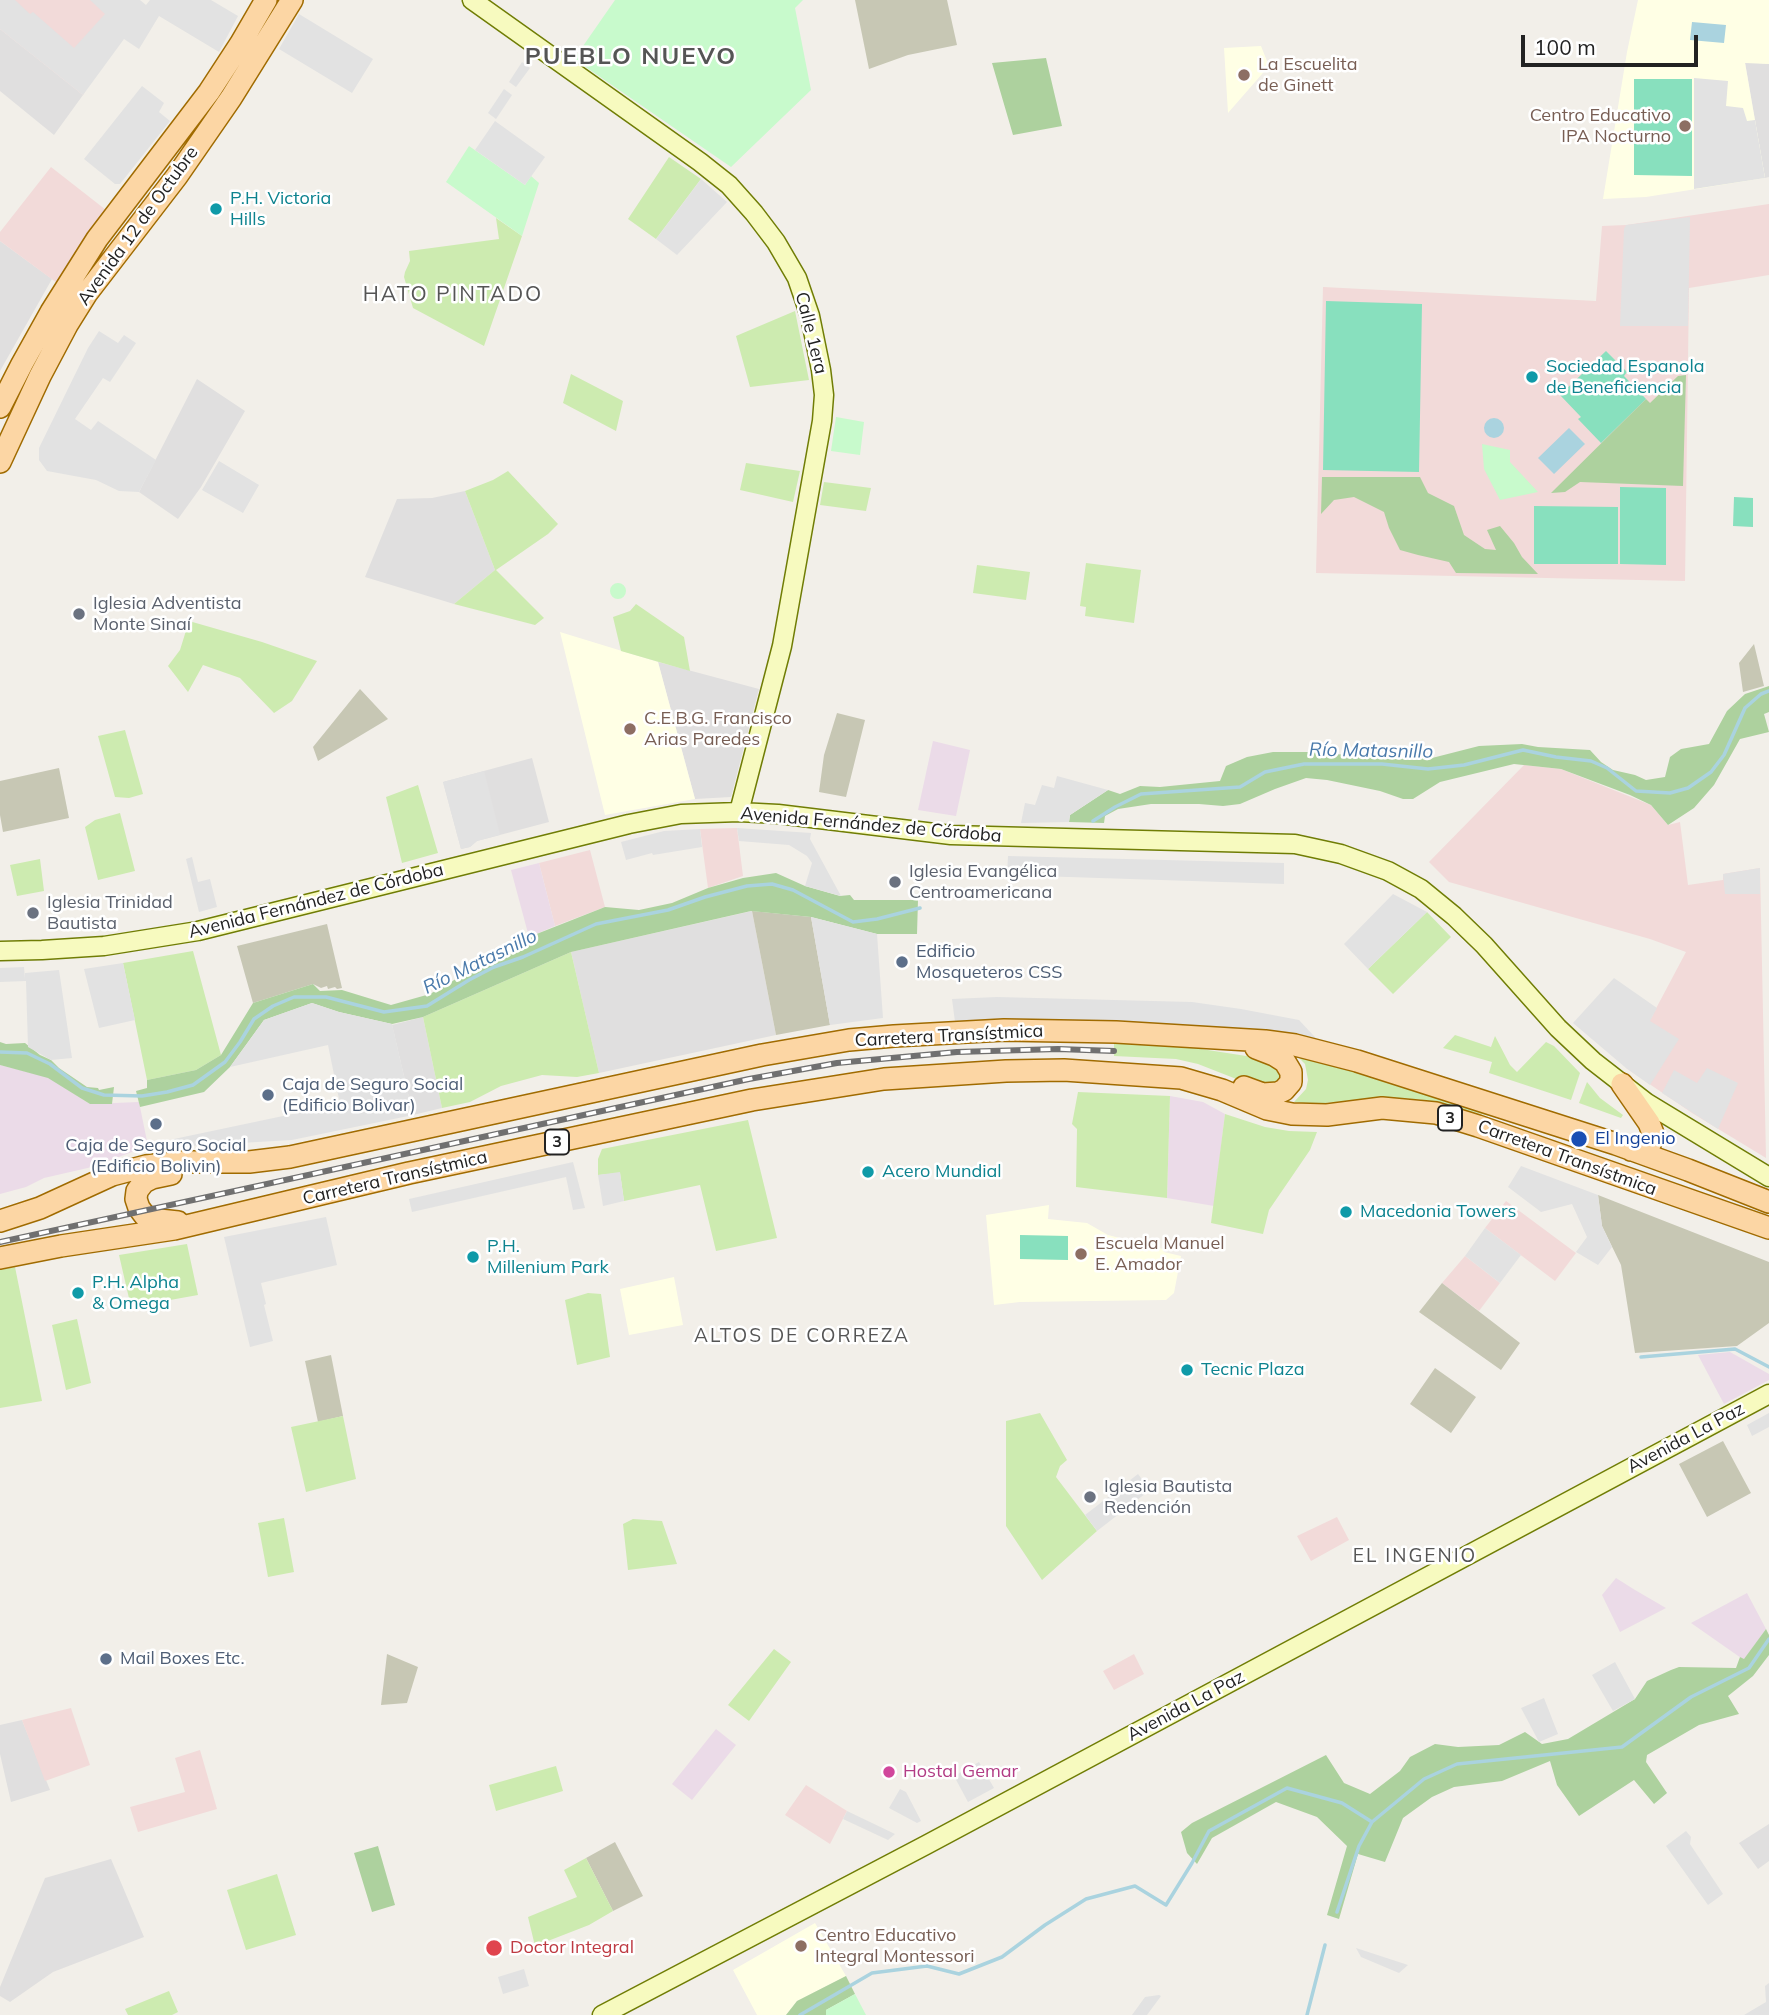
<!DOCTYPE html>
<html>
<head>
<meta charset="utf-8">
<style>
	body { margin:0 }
	#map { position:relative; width:1769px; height:2015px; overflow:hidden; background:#f2efe9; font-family:Mulish,sans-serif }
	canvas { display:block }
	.scale { position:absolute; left:1521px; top:35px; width:177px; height:32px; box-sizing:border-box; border:4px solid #222; border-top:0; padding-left:9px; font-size:21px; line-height:24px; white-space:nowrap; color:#222; -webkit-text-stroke:5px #fff; paint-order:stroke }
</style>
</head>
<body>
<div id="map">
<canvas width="1769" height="2015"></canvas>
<div class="scale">100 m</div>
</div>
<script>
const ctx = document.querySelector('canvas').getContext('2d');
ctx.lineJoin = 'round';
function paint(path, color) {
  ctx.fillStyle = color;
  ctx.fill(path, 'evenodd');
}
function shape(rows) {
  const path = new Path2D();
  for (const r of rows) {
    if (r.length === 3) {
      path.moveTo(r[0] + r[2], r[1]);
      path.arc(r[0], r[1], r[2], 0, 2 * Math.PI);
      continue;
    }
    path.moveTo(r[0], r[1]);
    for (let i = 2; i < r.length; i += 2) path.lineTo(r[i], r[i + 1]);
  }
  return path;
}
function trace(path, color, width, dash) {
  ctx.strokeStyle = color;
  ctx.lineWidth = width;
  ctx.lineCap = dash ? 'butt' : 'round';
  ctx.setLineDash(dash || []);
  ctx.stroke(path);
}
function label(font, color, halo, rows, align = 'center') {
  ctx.font = font + ' Mulish,sans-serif';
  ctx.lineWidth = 5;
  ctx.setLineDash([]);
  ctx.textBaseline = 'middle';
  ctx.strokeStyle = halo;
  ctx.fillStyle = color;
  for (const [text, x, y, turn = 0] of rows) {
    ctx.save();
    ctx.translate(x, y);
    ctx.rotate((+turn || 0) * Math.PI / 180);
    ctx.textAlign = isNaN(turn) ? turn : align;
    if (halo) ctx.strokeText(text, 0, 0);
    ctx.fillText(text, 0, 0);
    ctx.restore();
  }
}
paint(shape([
	[0,29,83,95,54,135,0,91],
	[1745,62,1769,64,1769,177,1765,178],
	[0,241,52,279,0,371],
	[197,379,245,411,201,487,178,519,139,492],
	[465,491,495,570,454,604,365,577,397,499,432,498],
	[658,662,759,689,731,797,695,799],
	[532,758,549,822,477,841,470,847,461,849,443,782],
	[752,911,776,1035,599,1073,571,952],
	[423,1017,442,1108,413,1115,392,1025],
	[22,1720,50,1790,11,1802,0,1754,0,1725],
	[1769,1824,1769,1861,1758,1869,1739,1843],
	[111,1859,144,1937,53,1972,10,2002,0,1996,0,1987,45,1878]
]), '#e0dfdf');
paint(shape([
	[0,0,140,0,83,95,0,29],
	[51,167,106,210,57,283,0,241,0,232],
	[1769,204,1769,275,1689,288,1685,581,1316,573,1323,287,1596,301,1602,226,1626,225],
	[1524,765,1561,769,1651,805,1668,825,1680,822,1688,885,1723,880,1723,874,1760,868,1766,1158,1692,1113,1626,1068,1626,1065,1686,952,1650,939,1449,882,1429,862],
	[737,828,743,876,708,888,700,829],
	[590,850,605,907,555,926,539,863],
	[1506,1201,1576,1253,1555,1281,1485,1228],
	[1465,1256,1500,1283,1479,1311,1442,1283],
	[1337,1517,1349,1540,1311,1561,1297,1536],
	[1134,1654,1144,1674,1114,1690,1103,1671],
	[71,1708,90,1765,45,1781,22,1720],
	[200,1750,217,1809,138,1832,130,1807,185,1792,175,1758],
	[806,1785,847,1811,830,1844,785,1815]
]), '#f2dad9');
paint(shape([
	[933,741,970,750,956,816,918,810],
	[539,863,555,926,529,937,511,870],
	[0,1065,48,1077,90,1104,139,1102,148,1146,92,1167,44,1178,26,1187,0,1194],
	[1170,1096,1203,1102,1225,1114,1214,1206,1167,1198],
	[1730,1352,1769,1374,1769,1380,1724,1404,1698,1355],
	[1616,1578,1635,1590,1666,1608,1620,1632,1602,1595],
	[1747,1593,1766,1629,1744,1660,1691,1623],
	[716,1729,736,1745,692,1800,672,1784]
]), '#ebdbe8');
paint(shape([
	[1638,0,1769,0,1769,64,1745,63,1765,178,1646,197,1603,199,1627,52],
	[1261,46,1269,66,1228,113,1224,48],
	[560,632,658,662,695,799,605,815],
	[1049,1205,1048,1219,1087,1223,1108,1235,1163,1249,1164,1252,1181,1256,1174,1293,1166,1300,1020,1302,994,1305,986,1215],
	[674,1277,683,1325,629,1335,620,1289],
	[815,1923,846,1976,797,2001,786,2015,757,2015,733,1970]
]), '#ffffe5');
paint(shape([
	[855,0,947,0,957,45,908,55,869,69],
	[1754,644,1764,686,1743,692,1739,663],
	[360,689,388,719,318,761,313,747],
	[837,713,865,720,846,797,819,792,824,755],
	[59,768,69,818,3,832,0,815,0,781],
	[752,911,811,917,830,1025,776,1035],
	[327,924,342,988,337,989,335,987,328,989,327,986,321,988,313,984,253,1003,237,946],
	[1598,1195,1769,1262,1769,1323,1737,1346,1635,1353,1621,1265,1602,1226],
	[1442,1283,1520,1343,1501,1370,1419,1312],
	[331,1355,343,1416,318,1422,305,1361],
	[1435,1368,1476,1397,1451,1433,1410,1404],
	[1723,1441,1751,1493,1707,1517,1679,1464],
	[387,1654,418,1667,407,1703,381,1705],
	[615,1842,643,1896,613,1911,586,1858]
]), '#c7c7b4');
paint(shape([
	[669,157,701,179,656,239,628,219],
	[496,218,522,236,484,346,413,308,404,277,405,272,410,261,409,251,499,239],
	[795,311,809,380,750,387,736,336],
	[571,374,623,401,616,431,563,403],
	[746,463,800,471,793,502,740,490],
	[508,471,558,524,548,534,496,570,544,618,535,625,454,604,495,570,465,491,493,480],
	[824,482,871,488,866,511,820,505],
	[1086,563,1141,570,1134,623,1085,616,1086,607,1080,606],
	[977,565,1030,572,1026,600,973,593],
	[636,604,684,637,690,671,621,651,613,617,630,611],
	[189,621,262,642,317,661,292,701,274,713,240,678,203,665,188,692,168,666,180,650],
	[125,730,143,794,129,798,115,797,98,736],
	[418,785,438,853,402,863,386,797],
	[120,813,135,871,98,880,85,827,95,820],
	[40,859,44,891,17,896,10,865],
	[1427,912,1451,937,1393,994,1368,969],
	[193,951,221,1055,196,1070,147,1080,123,963],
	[571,952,599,1073,577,1077,542,1075,501,1086,470,1102,442,1108,423,1017],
	[1455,1035,1491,1047,1495,1036,1510,1065,1517,1072,1546,1042,1554,1046,1580,1073,1571,1100,1489,1073,1492,1062,1443,1048],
	[1114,1039,1150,1041,1259,1058,1274,1067,1281,1075,1280,1086,1244,1082,1198,1064,1176,1059,1114,1056],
	[1297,1056,1331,1063,1502,1119,1423,1100,1402,1098,1382,1098,1313,1104,1294,1102,1306,1089,1308,1080,1305,1064],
	[1587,1082,1600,1098,1623,1115,1621,1118,1579,1103],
	[1078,1092,1170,1096,1167,1198,1076,1187,1077,1129,1072,1124],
	[1225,1114,1265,1127,1289,1131,1317,1132,1310,1150,1269,1210,1263,1234,1211,1223],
	[748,1120,777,1238,716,1251,700,1185,624,1201,620,1173,598,1175,598,1159,602,1149],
	[187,1244,198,1295,131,1307,119,1255],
	[15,1267,42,1401,0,1408,0,1270],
	[588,1293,601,1294,610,1357,577,1365,565,1300],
	[77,1319,91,1383,66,1390,52,1325],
	[1040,1413,1067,1460,1060,1466,1056,1477,1097,1531,1042,1580,1006,1526,1006,1421],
	[343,1416,356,1479,306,1492,291,1427],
	[284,1518,294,1572,268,1577,258,1523],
	[633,1519,662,1521,677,1564,628,1570,623,1524],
	[774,1649,791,1662,749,1721,728,1705],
	[556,1766,563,1791,496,1811,489,1785],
	[586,1858,613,1911,589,1925,535,1946,528,1917,577,1897,564,1870],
	[277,1874,296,1935,246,1950,227,1890],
	[169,1991,178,2012,172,2015,128,2015,125,2009]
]), '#cdebb0');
paint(shape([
	[1046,58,1062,126,1013,135,992,63],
	[1686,375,1683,486,1580,482,1565,492,1551,493,1646,399,1650,403,1678,376],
	[1322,477,1420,477,1428,493,1454,506,1464,535,1485,549,1496,550,1487,530,1500,526,1514,543,1522,557,1538,574,1456,573,1449,562,1418,555,1400,550,1389,528,1384,512,1354,497,1334,500,1321,514],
	[1769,686,1769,712,1764,714,1769,732,1740,739,1714,785,1694,808,1668,825,1651,805,1630,795,1561,769,1514,764,1440,782,1413,799,1403,799,1380,791,1327,780,1306,778,1275,789,1240,804,1223,806,1199,804,1151,804,1118,809,1105,816,1104,823,1069,822,1070,815,1108,790,1120,794,1140,786,1160,787,1220,781,1226,766,1247,757,1273,752,1311,752,1395,759,1432,758,1479,746,1522,744,1538,747,1590,750,1601,762,1613,770,1635,775,1646,780,1665,777,1670,757,1681,749,1709,744,1727,711,1745,694],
	[776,873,805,886,840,896,850,895,854,900,918,900,917,934,877,934,811,917,751,911,571,952,423,1017,392,1024,339,1012,312,1003,264,1020,230,1067,204,1092,140,1107,136,1091,147,1088,147,1080,196,1070,221,1055,253,1003,313,984,320,991,342,990,391,1005,430,994,487,961,510,954,529,937,605,907,639,910,672,903,708,888,743,878],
	[0,1042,6,1044,25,1043,40,1055,51,1060,59,1068,87,1087,98,1088,99,1090,114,1087,112,1104,90,1104,48,1078,0,1065],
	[1766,1629,1769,1635,1769,1655,1753,1676,1728,1696,1739,1714,1699,1725,1647,1755,1646,1762,1667,1793,1654,1804,1634,1780,1579,1816,1557,1785,1550,1761,1502,1781,1454,1787,1432,1797,1403,1818,1385,1862,1358,1854,1339,1919,1327,1915,1347,1846,1317,1817,1276,1802,1212,1838,1197,1864,1187,1853,1181,1832,1192,1823,1326,1755,1344,1783,1370,1794,1400,1771,1410,1757,1435,1744,1458,1747,1499,1745,1525,1732,1542,1744,1568,1739,1635,1699,1647,1681,1671,1670,1679,1667,1736,1668,1740,1657,1744,1659],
	[378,1846,395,1905,372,1912,354,1853],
	[846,1976,855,1994,826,2010,826,2015,786,2015,797,2001]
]), '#add19e');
paint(shape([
	[615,0,803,0,795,8,811,90,731,167,574,59],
	[469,146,525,185,531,176,539,183,522,236,446,182],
	[836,417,864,422,860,455,831,451],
	[1482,444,1510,450,1510,462,1538,492,1500,500,1484,469],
	[618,591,8],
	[855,1994,866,2015,826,2015,826,2010]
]), '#c8facc');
paint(shape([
	[1634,79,1692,79,1692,176,1634,175],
	[1326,301,1422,304,1419,472,1323,470],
	[1606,351,1627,372,1624,376,1646,399,1601,443,1578,419,1581,417,1560,395],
	[1620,487,1666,488,1666,565,1620,564],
	[1734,497,1753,498,1753,527,1733,526],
	[1534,506,1618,507,1618,564,1534,564],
	[1020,1235,1068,1236,1068,1260,1020,1259]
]), '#88e0be');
paint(shape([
	[0,0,15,0,30,14,33,12,74,48,105,14,90,0,140,0,146,5,150,0,211,0,238,16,219,52,159,16,139,49,124,39,83,95,0,29],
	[299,14,373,59,352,93,279,49],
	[522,62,530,68,516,87,509,82],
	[1694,78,1728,81,1726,106,1743,108,1747,121,1755,120,1765,178,1694,189],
	[142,86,164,103,159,112,170,121,120,184,115,184,84,159],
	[504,89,512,95,496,119,488,113],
	[495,121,545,157,525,185,475,150],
	[701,179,727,202,677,255,656,239],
	[1690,217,1688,326,1620,326,1624,229,1626,225],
	[99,331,118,343,124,335,136,343,110,382,103,378,75,419,91,430,98,421,156,460,139,492,119,491,96,480,47,471,39,460,39,448,88,348],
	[219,461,259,485,243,513,202,490],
	[484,771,500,835,477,841,470,847,461,849,443,782],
	[1057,776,1108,790,1070,815,1069,822,1021,823,1025,803,1035,805,1042,785,1054,788],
	[737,828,811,833,810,839,841,896,805,886,812,863,807,856,789,845,739,841],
	[700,829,702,847,653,855,652,853,626,860,621,842,664,831],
	[1008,856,1284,863,1284,884,1007,875],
	[192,857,198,882,210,879,217,907,199,912,186,859],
	[1760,868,1760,894,1725,894,1723,874],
	[1393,894,1427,912,1368,969,1344,944],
	[811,917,877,934,883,1018,830,1025],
	[123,963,135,1020,99,1028,84,969],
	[24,967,25,979,25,973,59,970,72,1058,51,1060,28,1047,26,981,0,982,0,968],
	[1614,978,1657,1008,1650,1021,1679,1039,1650,1085,1626,1068,1573,1023],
	[997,997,1192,1002,1241,1009,1299,1020,1328,1051,1126,1024,1071,1020,1013,1019,955,1022,952,999],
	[312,1003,339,1012,392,1024,413,1115,292,1140,172,1147,174,1139,340,1104,328,1045,230,1067,264,1020],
	[1707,1068,1738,1083,1718,1129,1662,1093,1674,1070,1697,1083],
	[573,1162,585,1208,573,1210,566,1177,412,1212,409,1199],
	[1521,1166,1598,1195,1602,1226,1612,1247,1598,1265,1576,1252,1587,1237,1572,1204,1541,1212,1508,1187],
	[620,1172,624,1201,603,1206,598,1175],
	[326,1217,337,1265,261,1283,266,1304,264,1305,273,1341,250,1347,224,1237],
	[1485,1228,1521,1255,1500,1283,1465,1256],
	[1769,1413,1769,1427,1752,1436,1747,1425],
	[1138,1474,1150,1490,1097,1531,1085,1515],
	[1615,1662,1635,1699,1613,1711,1592,1675],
	[1544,1698,1558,1734,1539,1742,1521,1708],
	[979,1762,994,1788,968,1802,954,1776],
	[900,1789,906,1792,921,1821,917,1823,889,1808],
	[847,1811,895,1834,888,1840,843,1819],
	[1686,1831,1691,1837,1690,1844,1723,1894,1708,1905,1666,1846],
	[1356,1948,1408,1965,1399,1973,1361,1957],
	[524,1969,529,1986,503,1994,498,1977],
	[1769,1983,1769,2015,1744,2015,1766,2002,1765,1986],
	[1159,1995,1161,1996,1147,2015,1132,2015,1145,1997]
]), '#e2e2e2');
paint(shape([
	[1692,22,1726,25,1724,43,1690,40],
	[1494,428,10],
	[1569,428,1585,444,1554,474,1538,458]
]), '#aad3df');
trace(shape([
	[1093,821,1115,807,1141,794,1240,787,1265,772,1304,764,1382,764,1428,769,1464,765,1523,750,1556,757,1591,761,1607,768,1636,791,1670,793,1688,788,1711,772,1724,755,1745,708,1761,694,1769,691],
	[0,1052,27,1053,50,1064,82,1088,104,1095,142,1096,167,1092,193,1085,225,1062,240,1042,254,1019,273,1006,294,997,326,997,384,1012,427,1006,469,980,494,967,523,957,596,924,668,910,705,897,747,886,772,884,793,890,853,922,877,919,920,908],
	[1641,1357,1735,1349,1769,1367],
	[1337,1912,1359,1846,1372,1822],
	[800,2015,872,1973,927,1966,959,1974,1002,1957,1045,1925,1086,1899,1135,1886,1166,1905,1192,1863,1209,1831,1287,1788,1342,1803,1372,1822,1424,1779,1457,1764,1622,1747,1691,1697,1749,1668,1769,1639],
	[1307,2015,1325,1945]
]), '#aad3df', 3.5);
const secondary = shape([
	[472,0,700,162,729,185,754,213,776,242,797,278,810,316,821,370,824,395,822,421,782,646,739,812],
	[0,951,42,950,104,946,198,931,629,824,681,814,739,812,778,814,951,835,1295,844,1341,854,1388,871,1421,889,1454,916,1484,945,1558,1028,1593,1061,1647,1103,1769,1177],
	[602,2015,926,1845,1769,1394]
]);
const primary = shape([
	[0,407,22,364,51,312,97,239,209,92,241,43,266,0],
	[0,462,40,376,67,325,87,293,177,176,231,98,292,0],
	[1622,1084,1649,1123,1654,1136,1650,1144,1631,1150],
	[1244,1087,1263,1094,1278,1093,1284,1090,1291,1082,1291,1072,1285,1062,1274,1055,1256,1048],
	[171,1174,152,1178,144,1182,137,1191,136,1199,139,1208,145,1216,159,1220,178,1222],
	[0,1221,40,1208,112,1175,146,1166,183,1162,249,1162,290,1157,762,1055,849,1040,894,1036,1004,1030,1116,1032,1265,1041,1295,1045,1357,1061,1616,1144,1688,1170,1769,1202],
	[0,1258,61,1246,174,1229,409,1173,752,1100,884,1079,1006,1071,1064,1070,1181,1078,1222,1090,1267,1109,1292,1114,1327,1115,1382,1108,1436,1113,1478,1126,1769,1228]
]);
trace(secondary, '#707d05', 21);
trace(primary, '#a06b00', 24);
trace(secondary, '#f7fabf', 18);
trace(primary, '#fcd6a4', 21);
const rail = shape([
	[0,1242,749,1079,837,1063,957,1052,1058,1049,1114,1051]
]);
trace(rail, '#707070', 6);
trace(rail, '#fff', 3.5, [10]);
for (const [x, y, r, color] of [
	[1244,75,7,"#8d6e63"],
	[1685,126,7,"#8d6e63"],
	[216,209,7,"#0f9aa8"],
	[1532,377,7,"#0f9aa8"],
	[79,614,7,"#6b7280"],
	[630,729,7,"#8d6e63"],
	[895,882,7,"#6b7280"],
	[33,913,7,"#6b7280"],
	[902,962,7,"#5c6f8a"],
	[268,1095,7,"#5c6f8a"],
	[156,1124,7,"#5c6f8a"],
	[1579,1139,9,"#1a4fb4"],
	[868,1172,7,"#0f9aa8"],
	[1346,1212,7,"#0f9aa8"],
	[1081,1254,7,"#8d6e63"],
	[473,1257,7,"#0f9aa8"],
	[78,1293,7,"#0f9aa8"],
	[1187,1370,7,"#0f9aa8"],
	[1090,1497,7,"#6b7280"],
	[106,1659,7,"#5c6f8a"],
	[889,1772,7,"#d1479c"],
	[801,1946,7,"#8d6e63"],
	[494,1948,9,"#e0444e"]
]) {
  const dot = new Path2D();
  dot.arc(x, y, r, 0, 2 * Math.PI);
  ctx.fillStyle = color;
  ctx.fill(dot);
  trace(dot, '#fff', 2.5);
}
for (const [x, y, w] of [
	[1450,1118,24],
	[557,1142,24]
]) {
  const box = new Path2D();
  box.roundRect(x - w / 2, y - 12.5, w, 25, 5);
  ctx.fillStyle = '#fff';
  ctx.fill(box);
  trace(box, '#222', 2);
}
label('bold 16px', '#222', null, [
	["3",1450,1118],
	["3",557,1142]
]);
label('18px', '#785e54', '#fff', [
	["La Escuelita",1258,65],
	["de Ginett",1258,86],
	["Centro Educativo",1671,116,"right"],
	["IPA Nocturno",1671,137,"right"],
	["C.E.B.G. Francisco",644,719],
	["Arias Paredes",644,740],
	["Escuela Manuel",1095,1244],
	["E. Amador",1095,1265],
	["Centro Educativo",815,1936],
	["Integral Montessori",815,1957]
], 'left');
label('18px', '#0d838f', '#fff', [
	["P.H. Victoria",230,199],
	["Hills",230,220],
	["Sociedad Espanola",1546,367],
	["de Beneficiencia",1546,388],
	["Acero Mundial",882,1172],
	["Macedonia Towers",1360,1212],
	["P.H.",487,1247],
	["Millenium Park",487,1268],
	["P.H. Alpha",92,1283],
	["& Omega",92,1304],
	["Tecnic Plaza",1201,1370]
], 'left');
label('18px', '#222', '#fff', [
	["Avenida 12 de Octubre",138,226,-54],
	["Calle 1era",811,333,76],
	["Avenida Fernández de Córdoba",871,825,5],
	["Avenida Fernández de Córdoba",316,901,-14],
	["Carretera Transístmica",949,1036,-3],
	["Carretera Transístmica",1567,1158,20],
	["Carretera Transístmica",395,1178,-13],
	["Avenida La Paz",1686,1438,-28],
	["Avenida La Paz",1186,1706,-28]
]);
label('18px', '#5b616d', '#fff', [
	["Iglesia Adventista",93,604],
	["Monte Sinaí",93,625],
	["Iglesia Evangélica",909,872],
	["Centroamericana",909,893],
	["Iglesia Trinidad",47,903],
	["Bautista",47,924],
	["Iglesia Bautista",1104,1487],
	["Redención",1104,1508]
], 'left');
label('18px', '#4e5e75', '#fff', [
	["Edificio",916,952],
	["Mosqueteros CSS",916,973],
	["Caja de Seguro Social",282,1085],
	["(Edificio Bolivar)",282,1106],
	["Caja de Seguro Social",156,1146,"center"],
	["(Edificio Bolivin)",156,1167,"center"],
	["Mail Boxes Etc.",120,1659]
], 'left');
label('18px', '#164399', '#fff', [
	["El Ingenio",1595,1139]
], 'left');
label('18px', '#b23c85', '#fff', [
	["Hostal Gemar",903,1772]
], 'left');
label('18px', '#be3a42', '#fff', [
	["Doctor Integral",510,1948]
], 'left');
label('italic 19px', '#4a7aab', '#fff', [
	["Río Matasnillo",1371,751,1],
	["Río Matasnillo",480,962,-26]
]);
ctx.letterSpacing = '2px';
label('19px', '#555', '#fff', [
	["ALTOS DE CORREZA",802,1336],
	["EL INGENIO",1415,1556]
]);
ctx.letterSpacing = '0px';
ctx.letterSpacing = '2px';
label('21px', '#555', '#fff', [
	["HATO PINTADO",453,295]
]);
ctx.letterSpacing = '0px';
ctx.letterSpacing = '2px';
label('bold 24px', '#555', '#fff', [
	["PUEBLO NUEVO",631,57]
]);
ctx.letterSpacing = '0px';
</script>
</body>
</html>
